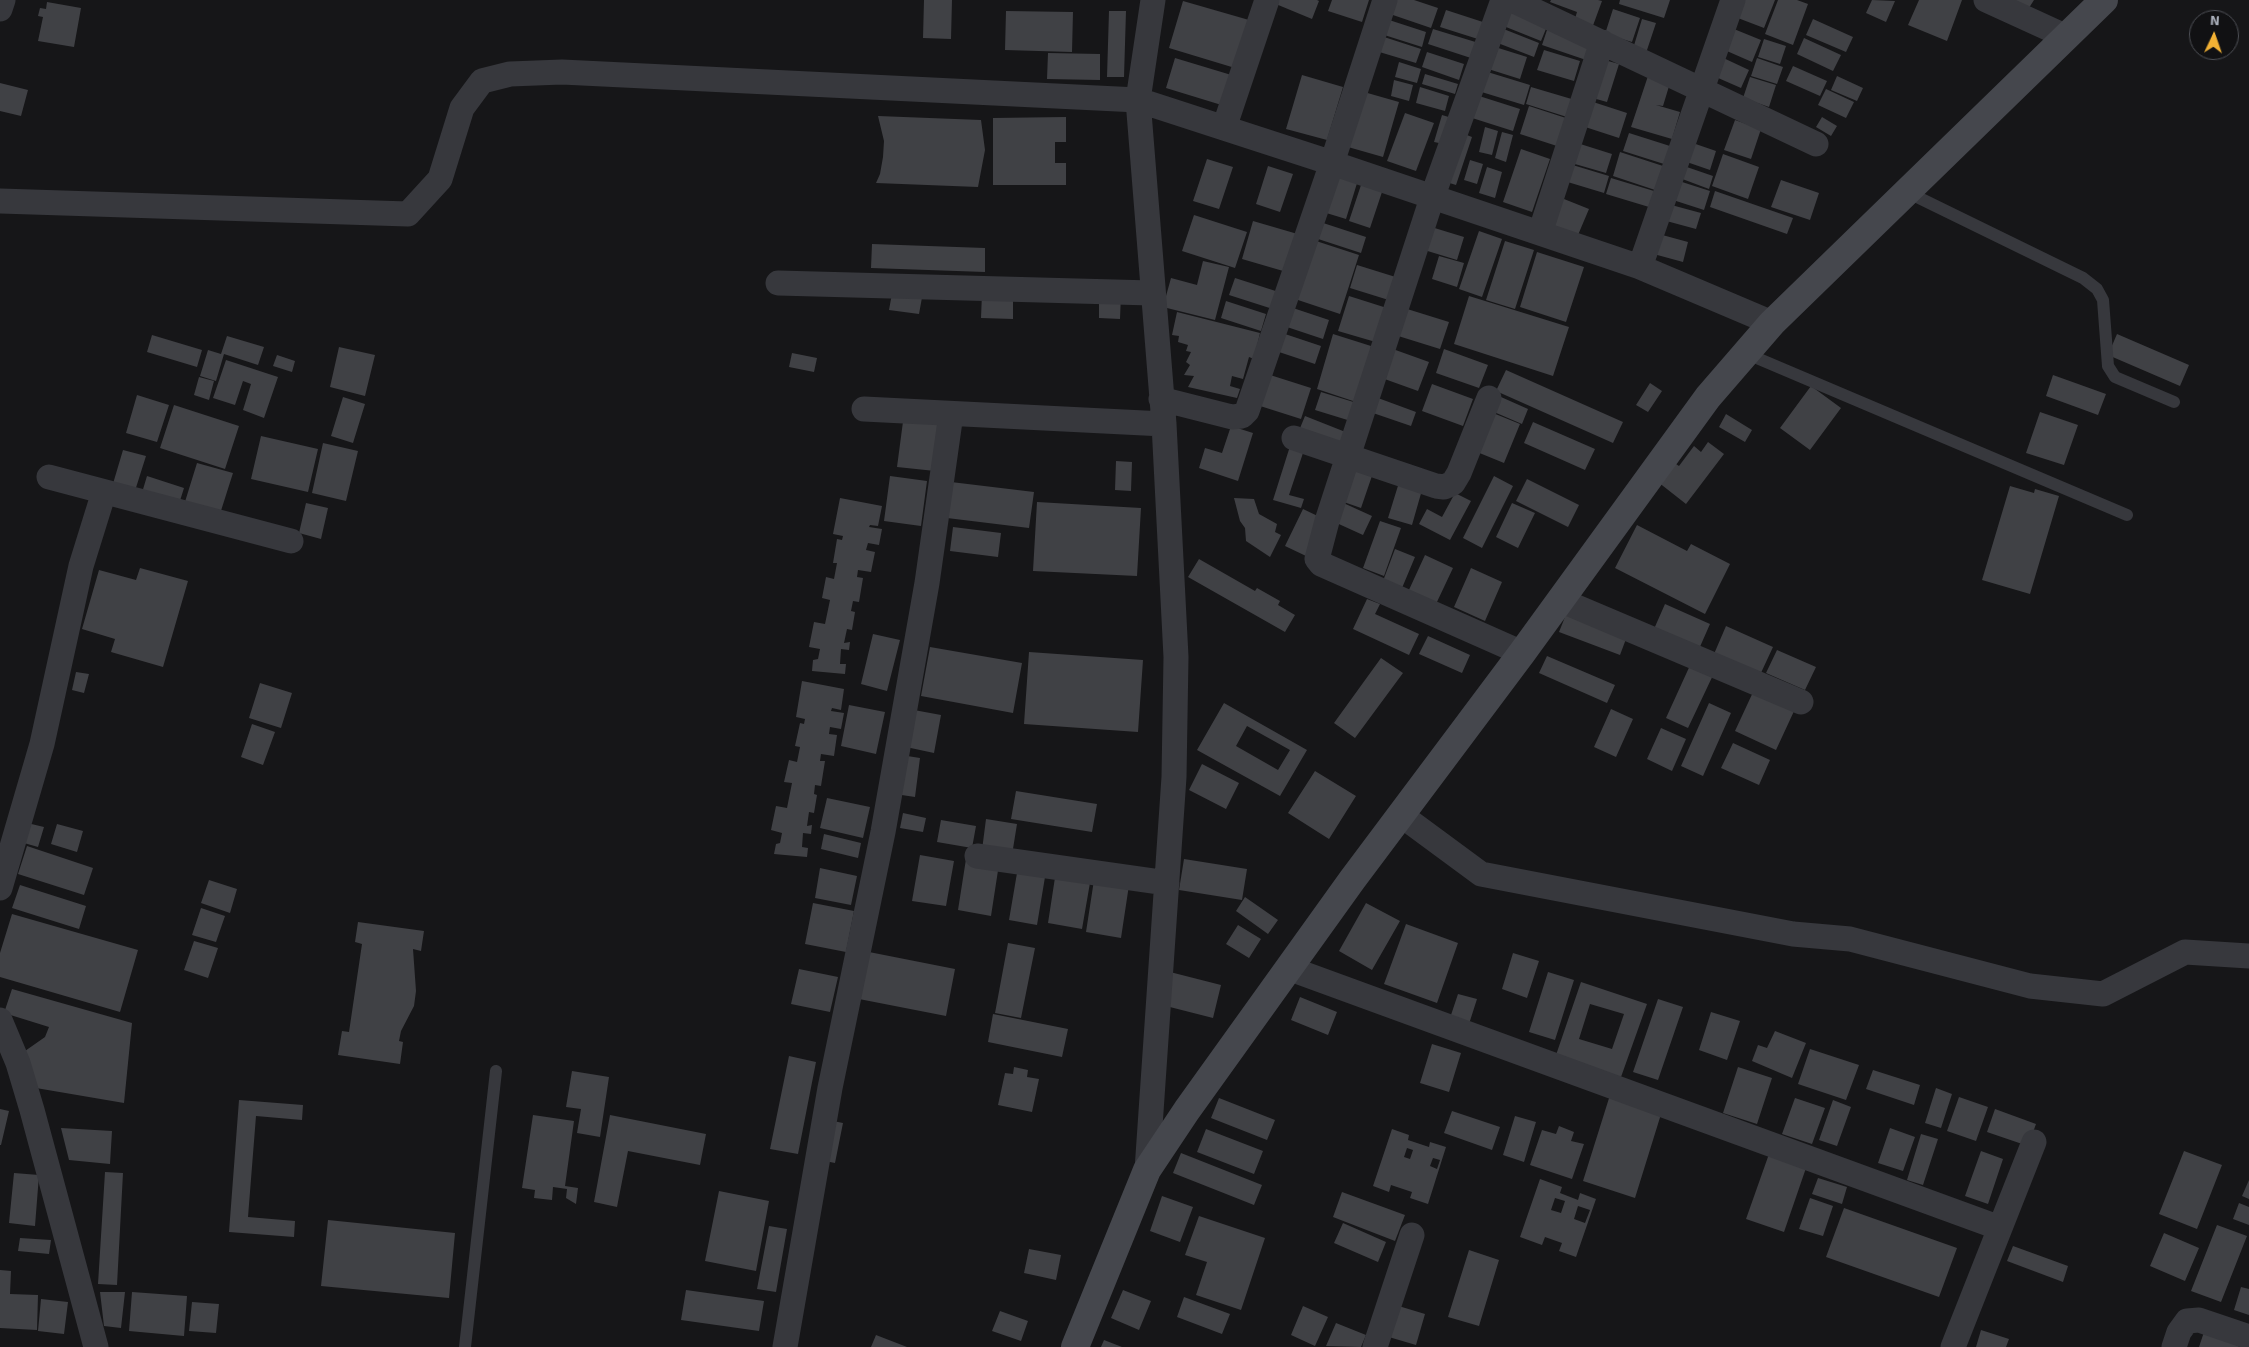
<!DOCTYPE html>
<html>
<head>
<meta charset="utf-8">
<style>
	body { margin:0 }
	#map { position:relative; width:2249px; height:1347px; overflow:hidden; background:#161618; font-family:Signika,sans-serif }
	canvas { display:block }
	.north { position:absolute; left:2189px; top:10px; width:50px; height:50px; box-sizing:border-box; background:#111113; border:1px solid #4d4f55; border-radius:50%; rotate:3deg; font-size:14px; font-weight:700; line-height:20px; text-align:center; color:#a8adb8 }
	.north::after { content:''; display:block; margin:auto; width:18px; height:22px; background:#f2b134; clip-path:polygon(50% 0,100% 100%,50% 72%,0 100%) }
</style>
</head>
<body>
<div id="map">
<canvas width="2249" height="1347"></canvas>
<div class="north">N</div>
</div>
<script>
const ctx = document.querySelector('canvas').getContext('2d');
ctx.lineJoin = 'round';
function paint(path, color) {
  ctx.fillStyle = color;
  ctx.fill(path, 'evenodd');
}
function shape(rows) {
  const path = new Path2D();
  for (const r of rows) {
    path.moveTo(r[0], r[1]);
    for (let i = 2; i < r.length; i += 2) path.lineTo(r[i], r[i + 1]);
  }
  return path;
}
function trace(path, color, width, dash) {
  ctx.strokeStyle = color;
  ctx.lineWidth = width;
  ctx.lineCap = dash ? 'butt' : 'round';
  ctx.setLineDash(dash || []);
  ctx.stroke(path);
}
paint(shape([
	[924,0,952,0,951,39,923,38],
	[1272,0,1317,0,1319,1,1312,19,1271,2],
	[1332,0,1369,0,1362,22,1328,11],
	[1387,0,1414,0,1438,8,1431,28,1390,14],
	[1551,0,1598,0,1602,1,1591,31,1573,25,1577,12,1550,2],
	[1620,0,1670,0,1664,18,1619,4],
	[1736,0,1775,0,1764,28,1730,15],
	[1778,0,1797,0,1808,4,1793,45,1765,34],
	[1872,0,1895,1,1886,22,1866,13],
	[1919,0,1962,0,1947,41,1908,25],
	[2008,0,2034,0,2027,11],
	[1183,1,1249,20,1235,68,1169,48],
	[47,2,81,8,74,47,38,41,43,17,38,16,40,8,46,9],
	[1503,6,1548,24,1541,41,1496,23],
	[1613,9,1640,18,1632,42,1605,34],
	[1446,10,1486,23,1481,40,1440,27],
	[1006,11,1073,12,1072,52,1005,50],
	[1109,11,1126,11,1124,77,1107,77],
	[1383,18,1426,32,1422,47,1378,33],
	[1642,19,1656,23,1645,56,1632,52],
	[1813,19,1853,37,1846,52,1806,35],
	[1496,26,1539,43,1534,57,1490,40],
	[1548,27,1593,43,1589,61,1542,45],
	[1729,27,1761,40,1752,62,1720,48],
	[1433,29,1482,44,1477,60,1428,44],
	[1381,36,1421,49,1416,63,1376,51],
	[1804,38,1841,55,1833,71,1797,54],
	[1764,39,1786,46,1780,64,1758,57],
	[1492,46,1527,57,1520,79,1485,68],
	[1544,50,1580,61,1574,81,1537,70],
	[1427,52,1464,64,1459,80,1422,67],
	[1048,53,1100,54,1100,80,1047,79],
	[1717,55,1749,70,1741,88,1709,74],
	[1175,58,1238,77,1228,107,1166,88],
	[1757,58,1783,67,1777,84,1751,76],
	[1601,59,1619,64,1607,102,1589,97],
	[1399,62,1421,69,1417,83,1395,77],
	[1793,66,1827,81,1820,96,1786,81],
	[1481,70,1530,85,1524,105,1475,90],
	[1425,74,1458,84,1455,94,1422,84],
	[1302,75,1343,87,1327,140,1286,129],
	[1648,76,1670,83,1663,106,1656,105,1680,112,1672,139,1631,127],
	[1837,76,1863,88,1857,101,1831,90],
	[1750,77,1776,85,1769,107,1743,98],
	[1394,80,1413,85,1409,101,1391,96],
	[0,83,28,90,21,116,0,111],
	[1420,87,1449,96,1445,111,1416,103],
	[1531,87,1575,100,1570,118,1526,104],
	[1826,89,1854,102,1846,118,1818,105],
	[1357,90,1399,102,1383,157,1341,145],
	[1476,95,1520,109,1513,131,1469,117],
	[1587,100,1627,113,1619,138,1579,125],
	[1529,106,1569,119,1560,147,1520,134],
	[1405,113,1434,123,1416,171,1387,161],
	[1442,115,1452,118,1444,144,1434,142],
	[878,116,981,120,985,150,978,187,876,183,880,174,883,157,884,141],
	[1066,117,1066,142,1055,142,1055,163,1066,163,1066,185,993,185,993,118],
	[1822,117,1837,126,1831,136,1816,127],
	[1735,120,1761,129,1751,159,1724,150],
	[1485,127,1498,131,1492,155,1479,152],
	[1459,132,1472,137,1456,185,1443,181],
	[1502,132,1513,135,1506,162,1495,158],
	[1629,133,1670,146,1664,164,1623,151],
	[1684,140,1716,151,1710,170,1678,159],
	[1574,142,1612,154,1606,173,1568,162],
	[1521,149,1550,159,1532,212,1503,202],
	[1620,152,1663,166,1655,190,1613,176],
	[1723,154,1759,167,1748,199,1712,186],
	[1207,159,1233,167,1219,209,1193,201],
	[1470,160,1483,164,1477,184,1464,180],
	[1566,163,1609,176,1604,193,1561,180],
	[1681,165,1713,176,1709,189,1677,177],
	[1268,166,1293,174,1280,212,1256,204],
	[1487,167,1502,172,1495,198,1479,193],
	[1336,173,1358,180,1346,219,1323,212],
	[1611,178,1654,191,1649,207,1606,194],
	[1781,180,1819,193,1810,220,1771,207],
	[1679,181,1710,191,1704,210,1673,200],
	[1361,185,1382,192,1370,228,1349,221],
	[1715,191,1793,218,1787,234,1710,207],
	[1554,195,1589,209,1578,235,1544,223],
	[1664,203,1701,213,1696,229,1659,219],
	[1194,215,1247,232,1235,268,1182,251],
	[1253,221,1301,235,1290,273,1242,259],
	[1317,221,1366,237,1361,253,1312,237],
	[1428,226,1464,237,1457,260,1421,249],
	[1479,231,1502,239,1482,297,1459,289],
	[1655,233,1688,242,1683,262,1650,253],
	[1313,240,1359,255,1340,314,1295,299],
	[1505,241,1534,250,1515,309,1486,300],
	[872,244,985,248,985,272,871,268],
	[1537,252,1584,267,1566,322,1520,307],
	[1439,256,1464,263,1457,287,1432,279],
	[1203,261,1229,267,1215,320,1163,307,1171,278,1197,285],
	[1357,265,1402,279,1395,302,1350,288],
	[1235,278,1285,294,1279,311,1229,295],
	[893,288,923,292,919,314,889,310],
	[982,293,1013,294,1013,319,981,318],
	[1121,294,1120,319,1099,318,1099,301],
	[1349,296,1390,309,1379,343,1338,331],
	[1469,296,1569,327,1553,376,1454,344],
	[1226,301,1266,314,1261,331,1221,318],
	[1287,306,1329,320,1323,339,1281,325],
	[1404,308,1449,322,1440,349,1395,335],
	[1177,312,1260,333,1254,359,1249,357,1243,379,1232,376,1230,386,1240,389,1237,398,1188,387,1194,376,1184,375,1190,365,1186,362,1191,352,1186,351,1188,345,1178,342,1179,336,1172,335],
	[1285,334,1321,346,1315,364,1279,352],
	[1333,334,1371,346,1359,403,1317,389],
	[2117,334,2189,365,2180,386,2108,355],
	[152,335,202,350,197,367,147,352],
	[227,336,264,347,258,365,224,354,216,381,200,376,208,350,221,354],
	[339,347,375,355,365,396,330,387],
	[1390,348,1429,362,1418,391,1379,377],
	[1444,349,1488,365,1479,388,1436,373],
	[792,353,817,358,814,372,789,367],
	[277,355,295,361,292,372,273,366],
	[226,360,278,377,264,418,243,410,251,384,243,381,235,405,213,398],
	[1506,370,1623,422,1613,443,1496,391],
	[1267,374,1311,388,1301,419,1257,405],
	[2053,375,2106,394,2098,415,2046,396],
	[199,377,214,381,209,400,194,395],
	[1650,383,1662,391,1648,412,1636,405],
	[1432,384,1473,399,1463,426,1422,411],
	[1811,386,1841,408,1810,450,1780,428],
	[1321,392,1360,404,1354,422,1315,410],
	[137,395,169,405,157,442,126,433],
	[343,397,365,404,353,443,331,436],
	[1501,397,1528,409,1522,424,1494,412],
	[1378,398,1416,412,1411,426,1373,413],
	[174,405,239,426,225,469,160,448],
	[2040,412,2078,425,2064,465,2026,453],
	[1493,413,1520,424,1504,463,1477,452],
	[904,414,942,418,935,471,897,467],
	[1726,414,1752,430,1745,442,1719,427],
	[1305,416,1348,433,1341,450,1298,433],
	[1533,422,1595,449,1585,470,1524,443],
	[1231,426,1253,433,1238,481,1199,468,1205,448,1222,453],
	[261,436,318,449,308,492,251,479],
	[1708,442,1724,454,1686,504,1658,482,1673,462,1679,466,1694,446,1701,452],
	[323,443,358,451,346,501,312,493],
	[1291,443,1305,447,1289,495,1304,499,1301,508,1273,500],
	[123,450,146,456,134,494,112,487],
	[1116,461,1132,462,1131,491,1115,490],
	[1351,462,1374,470,1361,508,1338,500],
	[197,463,233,473,219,517,184,505],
	[147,476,184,488,178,507,141,496],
	[890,476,927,481,921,526,884,521],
	[1401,476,1424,483,1412,525,1388,518],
	[1494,476,1513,486,1482,548,1463,538],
	[1527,479,1579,505,1568,527,1516,501],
	[951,482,1034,492,1029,528,947,518],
	[2010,486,2034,493,2035,489,2059,496,2030,594,1982,580],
	[1455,493,1471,501,1450,540,1419,524,1427,509,1442,517],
	[840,498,882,506,878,526,870,525,869,527,882,529,879,545,868,543,866,550,875,552,871,572,858,570,857,577,863,578,859,602,853,601,851,611,855,612,852,630,847,629,844,643,850,642,849,650,841,649,840,664,846,664,845,674,812,671,813,660,818,659,820,649,809,647,814,622,825,624,830,600,822,598,826,577,834,579,837,563,833,563,837,539,842,540,843,536,833,534],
	[1234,498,1254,499,1259,514,1277,524,1275,532,1281,535,1270,557,1246,541,1245,528,1240,521],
	[1339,501,1372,516,1363,535,1330,520],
	[1037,502,1141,508,1137,576,1033,571],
	[306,503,328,508,321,539,299,533],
	[1512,503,1535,513,1518,548,1496,537],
	[1303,509,1324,519,1306,556,1285,546],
	[1380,521,1401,528,1384,576,1363,568],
	[1637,525,1687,551,1691,544,1730,564,1705,614,1615,568],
	[953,527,1001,533,998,557,950,551],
	[1395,549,1415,557,1402,588,1383,581],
	[1425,555,1453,568,1436,604,1408,592],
	[1199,559,1255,591,1257,588,1280,601,1278,605,1295,615,1285,632,1188,577],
	[140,568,188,581,163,667,111,652,115,639,82,629,99,570,136,580],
	[1471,568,1502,582,1485,621,1454,607],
	[1367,599,1380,604,1375,614,1419,634,1409,655,1353,629],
	[1665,604,1710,624,1699,649,1654,629],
	[1569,607,1629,631,1620,655,1559,632],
	[1726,626,1773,647,1760,675,1714,654],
	[873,634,900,640,887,691,861,684],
	[1428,636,1470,655,1462,673,1419,654],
	[930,647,1022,663,1013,713,921,696],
	[1777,650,1816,667,1805,690,1766,673],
	[1029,652,1143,660,1138,732,1024,724],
	[1547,656,1615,685,1607,703,1539,673],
	[1381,658,1403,673,1355,738,1334,723],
	[1692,661,1715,671,1688,728,1666,718],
	[76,672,89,674,84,693,72,690],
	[802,681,844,689,841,710,832,708,831,711,844,713,841,729,830,727,829,734,837,735,834,756,821,754,820,761,825,761,821,786,815,785,814,794,817,795,814,813,809,812,807,826,812,825,811,834,803,833,802,847,808,848,807,857,774,854,776,844,780,843,782,833,771,830,776,806,787,808,792,783,784,782,789,760,797,762,800,747,795,746,800,723,804,724,805,719,796,717],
	[260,683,292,693,281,728,249,718],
	[1754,690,1795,709,1776,750,1735,731],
	[1224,703,1307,750,1280,796,1197,750],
	[1247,726,1290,750,1278,770,1236,746],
	[1709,703,1731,713,1703,776,1681,766],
	[849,705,885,712,876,754,841,746],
	[1611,709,1633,719,1616,757,1594,747],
	[914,710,941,715,934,753,906,747],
	[252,724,275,732,263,765,241,757],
	[1661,728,1686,739,1672,771,1647,759],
	[1733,743,1770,760,1759,785,1721,768],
	[901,755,920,758,915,797,895,794],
	[1202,764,1239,783,1226,809,1189,790],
	[1315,771,1356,796,1329,839,1288,813],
	[1016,791,1097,804,1092,832,1011,819],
	[827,798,870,807,863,838,820,828],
	[903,813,926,818,923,832,900,828],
	[986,819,1017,824,1012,855,982,850],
	[941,820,976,826,972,848,937,842],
	[23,822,44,827,38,847,17,841],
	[57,824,83,831,77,852,51,844],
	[824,834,861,843,858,858,821,849],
	[27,846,93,868,84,895,18,874],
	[920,855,954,861,946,906,912,901],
	[966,859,999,864,991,916,958,910],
	[1184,859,1247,869,1242,900,1179,890],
	[820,868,857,876,851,905,815,898],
	[1056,871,1091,877,1082,929,1048,923],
	[1017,873,1045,877,1037,925,1009,920],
	[209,880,237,889,230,913,201,903],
	[1094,880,1129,885,1121,938,1086,932],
	[20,885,86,906,79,929,12,908],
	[1245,897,1278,920,1268,934,1236,911],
	[813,903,854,911,846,952,805,944],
	[1366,903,1400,921,1372,970,1339,951],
	[201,908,225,916,216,942,192,935],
	[12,914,138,950,120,1012,0,977,0,953],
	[358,922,424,931,421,951,413,949,416,991,414,1006,401,1031,399,1041,403,1042,400,1064,338,1055,342,1031,349,1032,362,944,355,942],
	[1406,924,1458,943,1437,1003,1384,984],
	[1238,925,1261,939,1249,958,1226,944],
	[194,941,218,948,208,978,184,970],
	[1008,943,1035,948,1021,1018,995,1013],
	[869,952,955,969,946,1016,859,999],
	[1513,953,1539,961,1527,998,1502,989],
	[799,969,838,977,830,1012,791,1004],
	[1170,972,1221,985,1213,1018,1162,1005],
	[1548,972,1574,980,1555,1040,1529,1032],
	[1581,982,1647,1004,1621,1077,1556,1055],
	[1590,1004,1624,1014,1612,1049,1579,1039],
	[12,989,132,1023,124,1103,36,1088,25,1051,45,1037,49,1027,4,1013],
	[1458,994,1477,999,1469,1024,1450,1018],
	[1300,997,1337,1012,1328,1035,1291,1020],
	[1658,999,1683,1007,1658,1080,1633,1072],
	[1711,1012,1740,1021,1727,1060,1699,1050],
	[993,1014,1068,1029,1062,1057,988,1042],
	[1775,1031,1806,1043,1792,1078,1752,1061,1758,1045,1767,1048],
	[1432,1044,1461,1053,1449,1092,1420,1083],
	[1810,1049,1859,1065,1846,1100,1798,1084],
	[789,1056,816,1062,798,1154,770,1149],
	[1014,1067,1028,1070,1027,1077,1039,1079,1032,1112,998,1105,1005,1073,1013,1074],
	[1738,1067,1772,1078,1757,1124,1723,1113],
	[1873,1070,1920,1085,1914,1105,1866,1089],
	[572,1071,609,1077,600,1137,577,1133,581,1109,566,1107],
	[1936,1088,1952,1094,1941,1128,1925,1123],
	[1610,1095,1662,1111,1635,1198,1583,1181],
	[1959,1097,1988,1107,1976,1141,1947,1131],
	[1219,1098,1275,1120,1267,1140,1211,1118],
	[1795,1098,1825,1108,1812,1144,1782,1134],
	[239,1100,303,1105,302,1120,256,1116,248,1217,295,1221,294,1237,229,1232],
	[1833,1100,1851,1107,1837,1146,1819,1140],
	[0,1109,9,1111,1,1145,0,1145],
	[1995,1109,2036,1124,2028,1146,1987,1132],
	[1452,1111,1500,1127,1492,1150,1444,1133],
	[533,1115,574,1121,565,1186,578,1188,576,1204,566,1198,567,1189,553,1187,552,1200,534,1198,535,1190,522,1188],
	[610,1115,706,1134,700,1165,628,1151,617,1207,594,1202],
	[1515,1116,1536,1122,1524,1162,1503,1155],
	[828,1120,843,1123,835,1163,820,1160],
	[1559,1126,1574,1132,1571,1141,1584,1144,1572,1179,1530,1165,1542,1130,1556,1134],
	[61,1128,112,1131,110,1164,69,1160],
	[1890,1128,1915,1137,1903,1171,1878,1163],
	[1206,1129,1263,1151,1254,1174,1197,1152],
	[1392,1129,1409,1135,1408,1140,1429,1147,1430,1142,1446,1147,1428,1204,1410,1198,1412,1192,1391,1185,1389,1192,1373,1186],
	[1407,1148,1413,1150,1410,1159,1404,1157],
	[1433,1158,1440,1160,1437,1169,1430,1166],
	[1921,1134,1938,1139,1923,1185,1907,1180],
	[1981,1151,2003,1159,1988,1204,1965,1196],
	[2184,1151,2222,1165,2197,1229,2159,1214],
	[1181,1153,1262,1185,1254,1205,1173,1173],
	[1769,1154,1806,1168,1784,1232,1746,1219],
	[105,1172,123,1173,117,1285,98,1284],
	[14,1173,39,1175,35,1226,9,1223],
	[1818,1178,1847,1187,1842,1204,1812,1194],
	[1540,1179,1562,1187,1560,1193,1578,1200,1580,1193,1596,1199,1576,1257,1559,1251,1562,1243,1545,1237,1542,1245,1520,1237],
	[1555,1198,1565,1201,1561,1213,1551,1210],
	[1578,1206,1590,1210,1585,1223,1574,1219],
	[2249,1180,2249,1199,2242,1196],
	[719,1191,769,1201,756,1271,705,1261],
	[1342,1192,1405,1215,1395,1241,1333,1217],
	[1162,1196,1193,1207,1180,1242,1150,1231],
	[1810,1198,1833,1206,1823,1236,1799,1229],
	[2239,1203,2249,1207,2249,1225,2233,1219],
	[1844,1208,1957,1248,1939,1297,1826,1257],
	[1199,1216,1265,1238,1241,1310,1196,1295,1207,1262,1185,1255],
	[328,1220,455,1233,449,1298,321,1286],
	[1343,1223,1386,1242,1378,1262,1334,1243],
	[2217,1225,2247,1236,2221,1302,2191,1291],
	[769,1226,787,1229,776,1292,757,1289],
	[2164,1233,2199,1248,2185,1281,2150,1266],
	[20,1238,51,1240,49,1254,18,1251],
	[2013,1246,2068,1266,2063,1282,2007,1261],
	[1029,1249,1061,1255,1056,1280,1024,1273],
	[1469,1250,1499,1260,1479,1326,1448,1317],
	[0,1270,11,1271,10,1294,38,1295,37,1330,0,1328],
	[2241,1287,2249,1289,2249,1315,2234,1310],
	[686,1290,764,1301,759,1331,681,1320],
	[1123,1290,1151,1301,1139,1330,1111,1318],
	[100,1292,125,1292,121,1328,104,1326],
	[132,1292,187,1296,184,1336,129,1331],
	[1184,1297,1230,1314,1222,1334,1177,1317],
	[41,1299,68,1302,64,1334,38,1331],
	[192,1302,219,1304,216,1333,189,1331],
	[1392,1304,1425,1314,1416,1345,1382,1335],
	[1303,1306,1328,1317,1315,1346,1291,1335],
	[1000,1311,1028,1321,1021,1341,992,1331],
	[1336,1323,1366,1335,1361,1347,1326,1346],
	[2205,1329,2240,1347,2199,1347],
	[1981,1330,2009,1339,2006,1347,1976,1347],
	[876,1335,907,1347,871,1347],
	[1104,1340,1122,1347,1101,1347]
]), '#404145');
trace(shape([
	[1907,192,2083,278,2097,289,2103,300,2108,366,2115,377,2174,402],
	[1745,353,2127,515],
	[465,1347,496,1071]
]), '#37383d', 12);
trace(shape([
	[1385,0,1332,163,1640,267,1772,323],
	[1503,0,1432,198,1327,521,1317,559,1321,564,1522,653],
	[1512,0,1816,144],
	[1986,0,2067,37],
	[0,9,3,0],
	[1224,128,1267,0],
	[0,201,408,214,440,179,462,108,482,81,510,74,562,72,1138,100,1332,163,1247,411,1242,416,1232,417,1161,399],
	[1540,233,1602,42],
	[1640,267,1733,0],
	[778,283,1152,293],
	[864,409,1164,424],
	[1294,438,1436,486,1444,487,1453,483,1459,473,1489,398],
	[49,477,291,541],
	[1560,600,1801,702],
	[1401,815,1481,874,1793,934,1850,939,2030,986,2103,994,2185,952,2249,956],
	[977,856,1167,883],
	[0,888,42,744,81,566,104,492],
	[1288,968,2000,1228],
	[0,1020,18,1063,32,1110,96,1347],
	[1147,1170,1174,777,1176,657,1164,424,1138,100,1153,0],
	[785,1347,830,1088,883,832,927,583,951,414],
	[1375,1347,1412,1235],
	[1953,1347,2034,1142],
	[2174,1347,2179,1332,2187,1321,2199,1320,2249,1337]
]), '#37383d', 25);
trace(shape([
	[1075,1347,1147,1170,1187,1110,1352,880,1522,653,1708,397,1772,323,2104,0]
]), '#45474d', 28);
</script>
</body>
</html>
